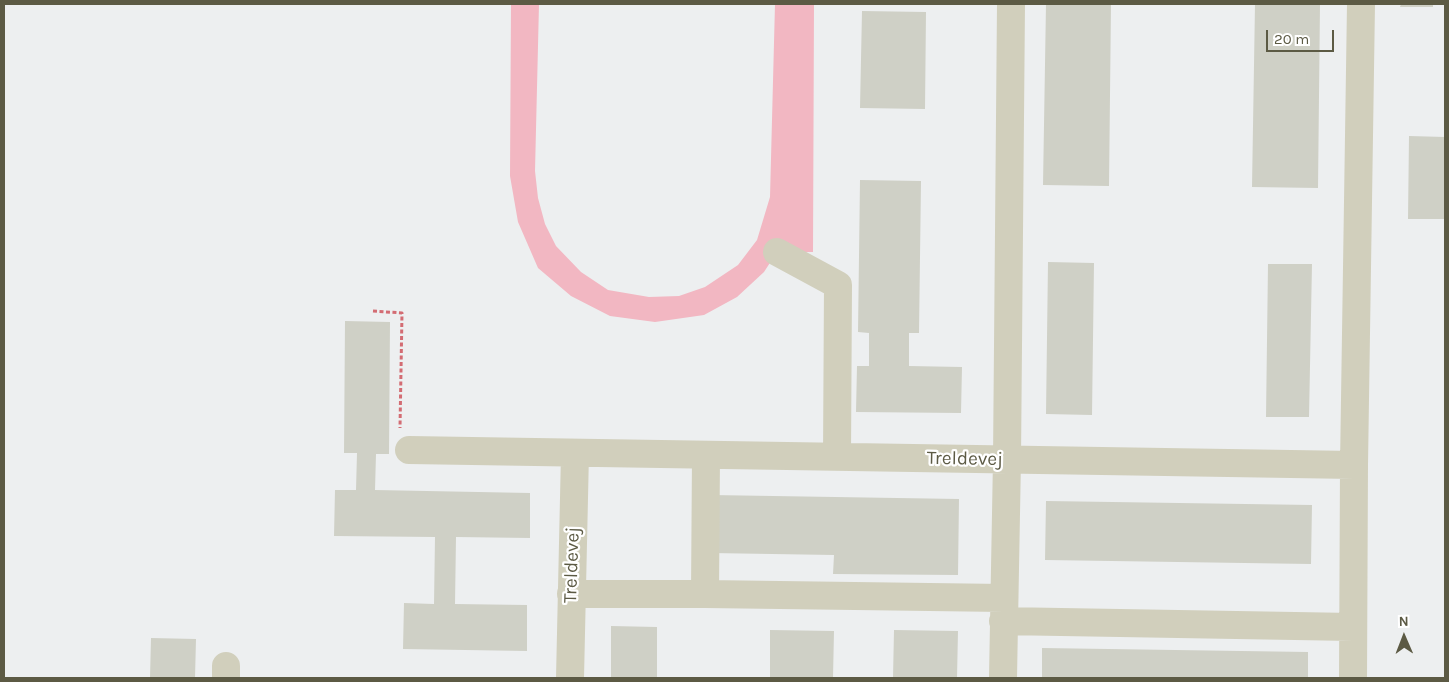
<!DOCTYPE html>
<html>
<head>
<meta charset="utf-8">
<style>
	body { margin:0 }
	#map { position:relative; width:1449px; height:682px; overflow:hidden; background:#edeff0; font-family:Karla,sans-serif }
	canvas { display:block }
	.frame { position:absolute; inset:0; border:5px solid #5c5a44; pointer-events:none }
	.north { position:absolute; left:1379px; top:612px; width:50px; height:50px; -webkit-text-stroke:4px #fff; paint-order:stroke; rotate:359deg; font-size:14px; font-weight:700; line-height:20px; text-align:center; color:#5c5a44 }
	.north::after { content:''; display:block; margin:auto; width:18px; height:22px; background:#5c5a44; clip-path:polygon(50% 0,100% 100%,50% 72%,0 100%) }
	.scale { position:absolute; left:1266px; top:30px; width:68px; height:22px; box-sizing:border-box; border:2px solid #5c5a44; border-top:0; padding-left:6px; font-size:15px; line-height:18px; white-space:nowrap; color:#5c5a44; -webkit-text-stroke:4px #fff; paint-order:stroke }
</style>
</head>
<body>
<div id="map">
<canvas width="1449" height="682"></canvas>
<div class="frame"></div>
<div class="north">N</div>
<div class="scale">20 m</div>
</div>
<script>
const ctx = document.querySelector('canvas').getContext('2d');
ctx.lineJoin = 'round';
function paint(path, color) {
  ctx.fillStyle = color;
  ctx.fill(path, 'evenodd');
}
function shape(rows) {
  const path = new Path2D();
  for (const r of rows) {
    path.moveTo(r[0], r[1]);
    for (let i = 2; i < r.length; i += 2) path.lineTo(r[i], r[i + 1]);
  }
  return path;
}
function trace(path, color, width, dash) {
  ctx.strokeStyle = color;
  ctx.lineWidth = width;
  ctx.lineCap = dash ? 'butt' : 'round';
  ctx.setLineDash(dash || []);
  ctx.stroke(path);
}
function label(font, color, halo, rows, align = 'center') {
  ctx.font = font + ' Karla,sans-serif';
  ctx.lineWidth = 4.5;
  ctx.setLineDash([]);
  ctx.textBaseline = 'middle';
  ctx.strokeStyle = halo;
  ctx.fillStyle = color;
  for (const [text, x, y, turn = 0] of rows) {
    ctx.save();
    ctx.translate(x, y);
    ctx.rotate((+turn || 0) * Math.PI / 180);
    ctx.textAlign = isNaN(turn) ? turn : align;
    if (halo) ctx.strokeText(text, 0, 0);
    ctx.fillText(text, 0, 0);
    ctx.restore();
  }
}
paint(shape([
	[511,4,539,4,535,171,538,198,545,224,556,246,581,272,608,290,649,297,679,296,705,287,738,265,757,240,770,197,775,4,814,4,813,252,777,252,764,272,737,297,704,315,655,322,610,316,571,296,538,268,518,222,510,176]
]), '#f2b7c2');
paint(shape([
	[1046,4,1111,4,1109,186,1043,185],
	[1255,4,1320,4,1318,188,1252,187],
	[1401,4,1433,4,1433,7,1400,7],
	[862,11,926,12,925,109,860,108],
	[1409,136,1445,137,1445,219,1408,219],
	[860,180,921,181,919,333,909,333,909,366,962,367,961,413,856,412,857,366,869,366,869,333,858,332],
	[1048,262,1094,263,1092,415,1046,414],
	[1268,264,1312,264,1309,417,1266,417],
	[345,321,390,322,389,454,376,454,375,490,530,493,530,538,456,537,455,604,527,605,527,651,403,649,404,603,434,604,435,537,334,536,335,490,356,490,357,453,344,453],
	[711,495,959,499,958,575,833,574,834,555,710,553],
	[1046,501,1312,505,1311,564,1045,560],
	[611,626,657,627,657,678,611,678],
	[770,630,834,631,833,678,770,678],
	[894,630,958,631,957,678,893,678],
	[151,638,196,639,195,678,150,678],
	[1042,648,1308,652,1308,678,1042,678]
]), '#cfd0c6');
trace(shape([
	[373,311,402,313,400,428]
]), '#d36c73', 3, [4, 2.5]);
trace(shape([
	[777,252,838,285,837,457],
	[409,450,1354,465],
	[571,594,705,594,1004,598],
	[705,594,706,455],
	[1003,621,1353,627],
	[226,678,226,666],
	[570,678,575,453],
	[1003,678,1007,459,1011,4],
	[1353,678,1354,465,1361,4]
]), '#d1cfbc', 28);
label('19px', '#5c5a44', '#fff', [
	["Treldevej",965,459,1],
	["Treldevej",572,565,-88]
]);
</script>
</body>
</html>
